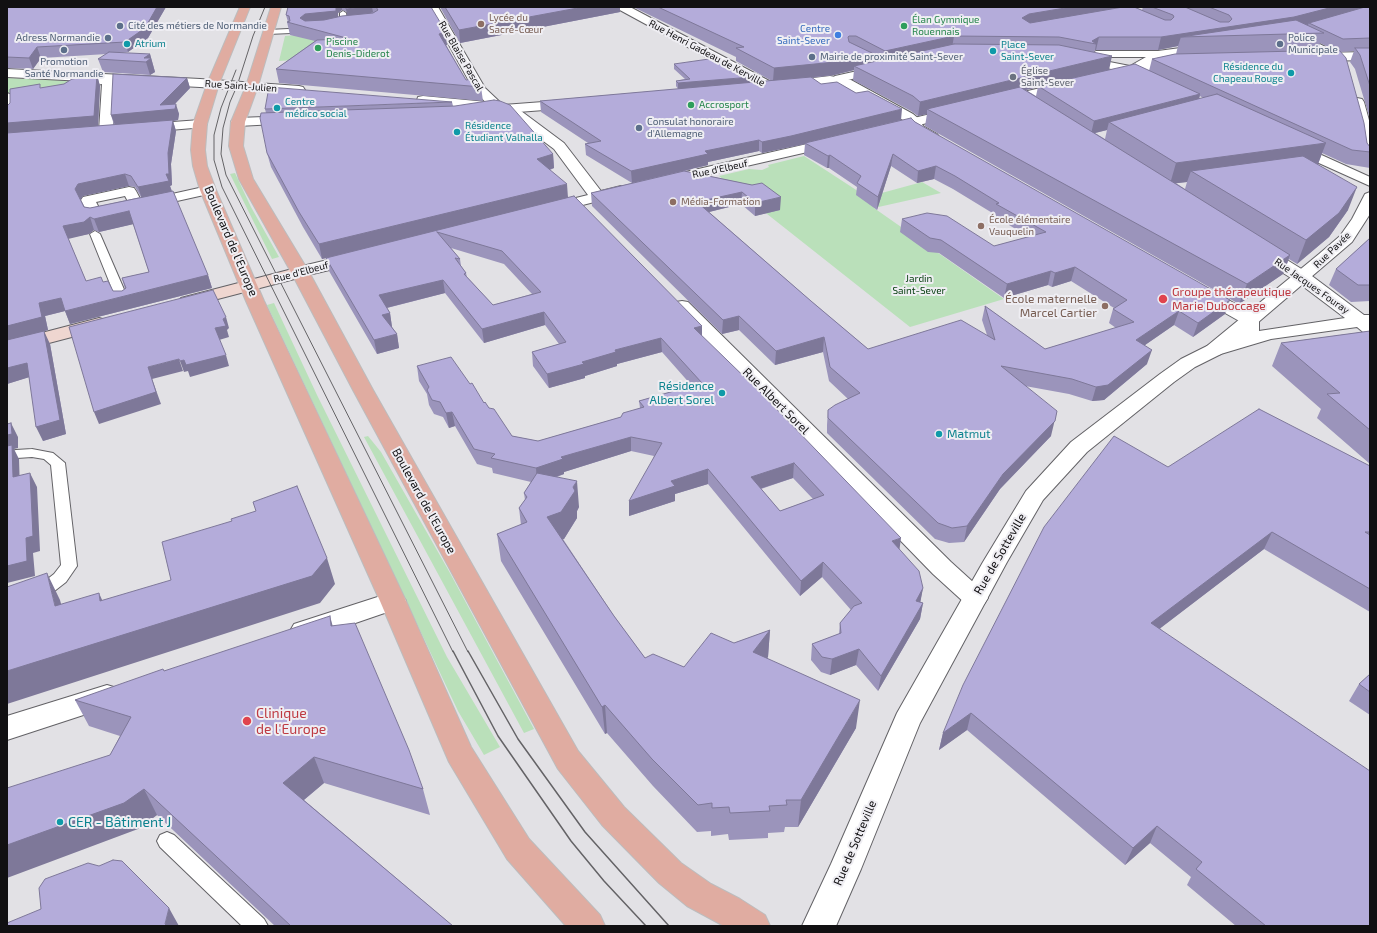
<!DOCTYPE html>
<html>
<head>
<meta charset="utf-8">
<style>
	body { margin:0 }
	#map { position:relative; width:1377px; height:933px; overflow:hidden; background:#e2e1e5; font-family:"Exo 2",sans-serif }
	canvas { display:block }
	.frame { position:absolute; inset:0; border:8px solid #111012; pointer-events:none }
</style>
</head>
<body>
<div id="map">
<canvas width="1377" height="933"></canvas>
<div class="frame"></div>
</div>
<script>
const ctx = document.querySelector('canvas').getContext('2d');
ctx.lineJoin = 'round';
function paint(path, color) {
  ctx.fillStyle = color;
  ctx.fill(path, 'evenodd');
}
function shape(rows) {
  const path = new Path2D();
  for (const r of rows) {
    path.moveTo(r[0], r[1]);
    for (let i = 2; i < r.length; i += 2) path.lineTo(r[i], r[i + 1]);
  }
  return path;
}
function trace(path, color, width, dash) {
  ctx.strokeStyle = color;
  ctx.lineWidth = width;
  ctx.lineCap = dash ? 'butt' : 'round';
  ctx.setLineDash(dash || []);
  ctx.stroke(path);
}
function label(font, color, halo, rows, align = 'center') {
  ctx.font = font + ' "Exo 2",sans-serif';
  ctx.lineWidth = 4;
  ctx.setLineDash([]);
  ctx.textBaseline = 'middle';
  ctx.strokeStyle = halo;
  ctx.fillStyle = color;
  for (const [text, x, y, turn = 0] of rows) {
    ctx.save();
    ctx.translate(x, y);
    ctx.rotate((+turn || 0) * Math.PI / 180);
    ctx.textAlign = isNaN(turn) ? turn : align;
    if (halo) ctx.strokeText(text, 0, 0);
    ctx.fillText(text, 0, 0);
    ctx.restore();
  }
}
paint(shape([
	[308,34,354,56,279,61,285,36],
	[7,78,76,81,71,83,7,93],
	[804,156,867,197,922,182,941,193,874,208,1004,299,910,327,719,176,749,169,762,170,769,167,768,165],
	[235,173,251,207,279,257,272,259,230,174],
	[274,303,317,395,447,657,500,747,484,755,458,711,267,305],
	[368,436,381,452,450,573,534,729,524,733,364,437]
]), '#bae0ba');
const service = shape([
	[343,11,346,13,348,25,344,27,331,29,331,25,340,24,340,13,343,11],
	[288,29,291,29,291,33,268,34,264,32,268,30,288,29],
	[7,93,12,95,13,114,9,117,7,116,7,93],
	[95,231,100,234,129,301,127,303,119,303,117,301,90,234,95,231],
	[32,449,53,453,65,463,77,566,66,582,48,596,7,613,7,600,36,588,54,574,61,565,51,465,44,459,32,457,17,458,7,461,7,452,16,450,32,449],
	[167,832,174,835,264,919,268,926,242,926,160,847,157,841,160,835,167,832]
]);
const pedestrian = shape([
	[1295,32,1342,55,1343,57,1338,60,1334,59,1291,37,1290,35,1295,32],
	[1203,45,1208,48,1207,50,1162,57,1140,70,1151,77,1149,79,1145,80,1129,73,1080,62,1079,60,1084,57,1130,66,1146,57,1096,57,1091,54,1096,51,1158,51,1203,45],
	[880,66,884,67,886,69,884,71,836,83,832,82,830,80,835,76,880,66],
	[1295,143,1370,177,1370,186,1290,150,1289,147,1290,144,1295,143],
	[208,186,213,187,215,190,213,193,150,207,145,206,143,203,145,200,208,186],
	[129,187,134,188,136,191,144,206,142,209,137,210,132,209,125,196,96,202,100,210,113,208,118,209,120,212,118,215,95,219,90,218,81,200,83,197,129,187]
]);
const minor = shape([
	[428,7,438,7,485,88,503,105,570,100,575,101,577,104,575,107,570,108,505,113,493,110,474,90,428,7],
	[617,7,630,7,775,84,777,87,775,90,771,91,767,90,618,9,617,7],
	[1181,58,1185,59,1187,62,1185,65,1158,68,1115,78,1111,77,1109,74,1111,71,1158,60,1181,58],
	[109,75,113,76,115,79,113,131,111,134,106,135,101,134,99,131,102,84,83,87,79,86,77,83,79,80,83,79,109,75],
	[830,76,851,80,913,114,919,119,923,126,937,134,939,137,937,140,932,141,927,140,913,132,909,124,903,120,843,86,830,84,788,89,784,88,782,85,784,82,788,81,830,76],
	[290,116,295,117,297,120,295,123,238,126,233,125,231,122,233,119,238,118,290,116],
	[200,120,205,121,207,124,205,127,146,132,141,131,139,128,141,125,146,124,200,120],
	[1260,246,1266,247,1308,273,1364,315,1370,315,1370,334,1363,332,1357,327,1271,339,1214,356,1207,354,1204,350,1207,346,1241,336,1241,322,1195,296,1192,292,1195,288,1201,287,1207,288,1257,316,1259,320,1259,331,1345,318,1296,281,1254,255,1252,251,1254,247,1260,246],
	[682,301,688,302,951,562,984,592,988,598,984,604,975,607,966,604,933,574,676,310,673,306,676,302,682,301],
	[393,592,402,595,406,601,402,607,303,641,294,638,290,631,294,624,393,592],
	[107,685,117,688,121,696,117,704,7,740,7,716,107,685]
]);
const tertiary = shape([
	[1370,52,1370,60,1315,61,1311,60,1309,57,1311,54,1315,53,1370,52],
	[7,69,200,79,299,86,303,87,305,90,303,93,299,94,200,87,7,77,7,69],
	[1066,82,1070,83,1072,86,1070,89,1003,105,998,104,997,101,998,98,1066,82],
	[423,96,498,103,517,108,564,143,601,191,621,186,626,188,629,191,626,194,555,212,549,214,543,212,541,209,543,206,588,195,554,149,507,114,497,111,418,103,417,100,418,97,423,96],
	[1357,98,1362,99,1364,102,1370,124,1370,162,1365,161,1363,158,1360,137,1350,102,1352,99,1357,98],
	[955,108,960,109,962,112,960,115,886,133,881,132,879,129,881,126,955,108],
	[833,138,838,139,840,142,838,145,668,184,663,183,661,180,663,177,668,176,833,138],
	[1370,192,1370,214,1352,242,1221,354,1195,367,1174,382,1087,452,1043,500,1007,562,920,723,861,869,836,926,802,926,831,864,897,713,983,562,1026,491,1071,442,1160,374,1181,359,1207,346,1319,254,1340,236,1352,219,1365,194,1370,192],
	[357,253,363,254,365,258,363,262,300,277,294,276,291,272,294,268,357,253]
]);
const secondary = shape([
	[300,267,306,268,309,272,306,276,187,307,181,306,178,302,181,298,300,267],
	[99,318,106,320,108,324,106,328,7,354,7,342,99,318]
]);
const primary = shape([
	[240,7,250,7,219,84,207,124,205,150,207,166,216,190,264,301,406,601,471,747,529,839,600,915,605,926,566,926,507,859,449,762,380,601,246,301,200,190,193,166,191,150,193,124,207,84,240,7],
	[271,7,281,7,258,86,245,122,243,146,253,179,309,272,373,390,578,751,624,807,681,863,711,884,740,899,765,915,770,926,724,926,687,906,659,883,602,825,558,769,353,390,291,272,239,179,229,146,231,122,246,86,271,7]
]);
trace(service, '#636266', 2);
trace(pedestrian, '#636266', 2);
trace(minor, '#636266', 2);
trace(tertiary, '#636266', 2);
trace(secondary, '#636266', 2);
trace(primary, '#bcbcbd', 2);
paint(service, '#fff');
paint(pedestrian, '#fff');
paint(minor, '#fff');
paint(tertiary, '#fff');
paint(secondary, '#efd6d0');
paint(primary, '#e0aca1');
trace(shape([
	[265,7,253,36,237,86,230,102,223,128,221,154,226,175,468,652],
	[236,70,221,108,214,135,214,160,222,187,453,652]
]), '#646366', 1);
trace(shape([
	[453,651,498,736,571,841,604,881,646,926],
	[468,651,518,739,585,832,669,926]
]), '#646366', 1.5);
paint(shape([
	[7,7,166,7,148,38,128,52,119,53,150,54,155,72,150,75,103,72,98,59,107,54,41,58,33,69,7,68],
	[288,7,431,7,447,45,446,45,466,80,481,87,483,101,279,83,276,69,315,41,290,35,287,22,288,22,286,15],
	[342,10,347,12,347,16,338,17,338,13],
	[440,7,620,7,620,12,460,43],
	[633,7,1114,7,1114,9,1121,7,1120,7,1137,7,1135,7,1142,10,1143,7,1370,7,1370,119,1355,69,1350,62,1354,51,1341,52,1367,143,1370,147,1370,168,1346,164,1322,153,1318,164,1348,210,1329,237,1297,264,1289,259,1283,274,1239,304,925,126,927,114,918,116,911,111,853,80,854,70,834,75,810,78,821,84,901,120,915,122,1225,314,1193,337,1174,325,1145,345,1147,364,1104,400,1092,401,1069,394,1025,386,1051,436,1000,489,964,542,949,543,935,539,827,433,827,425,828,410,848,399,829,381,823,352,775,365,739,330,722,334,592,206,591,193,632,183,586,155,585,144,588,143,541,112,540,101,678,89,676,86,676,81,685,79,674,69,674,64,752,83,772,81,736,61,736,57],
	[1320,43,1334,50,1318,50],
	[1178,46,1176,54,1152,59,1149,71,1109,70,1094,53,1095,50,1158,50],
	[871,57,878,61,871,63],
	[1038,87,1036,96,1026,90],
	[1200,96,1203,98,1199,99],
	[1107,130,1105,139,1095,133],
	[805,144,804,155,827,168,829,168,857,187,856,195,877,210,891,166,917,183,934,179,953,189,994,214,994,216,1029,237,994,246,902,219,900,232,928,252,939,253,1004,298,1048,285,1052,287,1071,281,1114,308,1113,309,1109,323,1116,328,1045,349,985,306,982,320,987,335,868,349,811,301,709,212,741,204,755,216,780,210,752,185,685,171,708,165,708,162,759,151,762,153],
	[1187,182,1185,189,1176,183],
	[97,75,100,86,98,126,114,125,111,115,187,78,190,88,175,104,179,114,178,120,173,121,176,131,171,164,172,185,170,186,172,191,208,275,212,288,70,324,65,311,45,316,48,330,42,332,50,344,66,434,43,441,29,377,7,384,41,88,64,84],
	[129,186,135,187,141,197,90,208,84,207,80,199,83,196],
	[133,224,149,272,122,278,125,289,122,291,113,291,103,282,86,281,68,238,89,234,94,230,99,232],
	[452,102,453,106,553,154,554,168,550,170,568,197,702,326,702,336,899,550,923,588,920,602,923,603,920,619,878,691,856,665,830,675,821,672,811,660,812,644,839,634,840,623,851,610,822,577,800,596,708,484,675,494,675,501,629,516,654,456,631,451,564,472,564,474,557,477,579,507,577,511,577,518,564,539,563,539,614,616,645,658,684,667,734,643,770,630,768,657,767,658,856,728,798,827,785,827,784,832,768,833,768,838,729,840,728,834,711,836,711,831,697,832,653,786,607,733,605,734,501,561,497,534,521,525,519,508,525,500,524,493,531,482,493,473,492,468,477,464,455,426,449,428,443,417,434,414,429,405,427,394,419,381,417,366,484,403,489,408,512,436,538,441,621,417,640,408,639,401,692,386,662,352,617,364,617,366,585,376,585,378,549,388,533,366,532,352,559,344,545,325,484,343,445,293,387,308,390,313,392,327,397,334,399,348,377,354,329,271,326,258,322,259,303,227,271,167,267,153,266,113,265,109],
	[451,248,504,264,532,294,493,305,467,277,466,273,461,266,460,259],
	[793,478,813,499,780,511,761,489],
	[1370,238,1370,301,1351,302,1329,285,1336,269],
	[1370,331,1370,464,1317,418,1321,409,1272,366,1281,343],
	[1370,466,1370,612,1264,549,1160,628,1370,926,1236,926,1187,885,1191,877,1150,843,1125,865,967,730,939,750,943,733,1168,467],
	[332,626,423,789,430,815,324,783,304,800,453,926,275,926,157,815,138,829,110,755,120,736,89,726,75,700,164,671],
	[1370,674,1370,715,1349,701,1359,684]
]), '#9b94bb');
paint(shape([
	[157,7,166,7,148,38,128,52,125,42],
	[336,7,342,7,342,10,338,13,338,23,308,26,300,18,305,14],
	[364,7,372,7,373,12,368,14,348,21,346,9],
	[583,7,620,7,620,12,460,43,459,30],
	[1071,7,1114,7,1113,11,1027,27,1022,18,1029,14],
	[1333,7,1370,7,1309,23,1308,25,1290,30,1181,37,1178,46,1158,50,1161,37],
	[446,32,447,45,441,46,439,34],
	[954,36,952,48,883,64,885,51],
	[1099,37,1096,50,1095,50,1096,44,1092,41],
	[37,47,41,58,33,69,29,58],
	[872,53,870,67,854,66,854,70,834,75,773,81,774,68],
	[150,54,155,72,150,75,146,62,144,58],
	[1112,56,1109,70,1038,86,1038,87,934,112,927,109,927,114,918,116,920,102],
	[97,75,100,86,98,127,7,134,7,123],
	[752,77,752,83,678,89,678,83],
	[187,78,190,88,169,110,176,104,179,114,178,120,173,121,176,131,171,164,172,185,170,186,172,192,142,199,138,187,166,174,115,125,111,115,160,105],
	[1200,94,1197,107,1109,122,1107,130,1091,134,1094,121],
	[902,109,901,120,805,143,805,144,790,147,762,153,762,142],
	[759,140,759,151,708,162,708,165,632,183,631,171,705,151],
	[1326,143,1318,164,1191,171,1187,182,1170,184,1176,163],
	[553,154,554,168,538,173,537,159],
	[893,154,891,166,877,210,878,197],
	[830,155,829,168,827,168,828,156],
	[936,166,934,179,917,183,918,171],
	[125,174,129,186,83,196,80,201,75,189,78,184],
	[567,184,568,198,322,259,319,244],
	[1357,187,1348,210,1329,237,1297,264,1306,240],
	[742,192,741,204,697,215,697,202],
	[781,197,780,210,755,216,755,203],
	[129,211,134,224,99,232,94,219],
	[90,217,94,230,89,234,68,239,63,226],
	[1290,255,1283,274,1239,304,1247,284],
	[1075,267,1071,281,1052,287,1055,273],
	[1051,271,1048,285,1004,298,1007,284],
	[208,275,212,288,70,324,65,311,45,316,48,330,7,341,7,326,39,303,61,298,66,311],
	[443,280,445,293,382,309,379,295],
	[1230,300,1225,314,1193,337,1198,323],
	[1179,311,1174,325,1132,354,1136,340],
	[544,312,545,325,484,343,482,329],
	[390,313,392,327,385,329,382,315],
	[739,316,739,330,722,334,723,320],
	[226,317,229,328,227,330,229,337,219,340,215,328,223,319],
	[702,326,702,340,694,328],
	[44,331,50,344,66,434,43,441,36,427],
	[397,334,399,348,377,354,374,340],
	[824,337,823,352,775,365,776,351],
	[661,338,662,352,617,364,617,366,585,376,585,378,549,388,547,374,615,350],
	[1152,350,1147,364,1104,400,1092,401,1096,387],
	[226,355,229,366,190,377,188,371,184,372,180,361,184,360],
	[179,359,183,371,152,379,161,404,99,424,94,412,148,367],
	[27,363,33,376,7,384,7,368],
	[1057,411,1051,436,1000,489,964,542,967,526,1003,474],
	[452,412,455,426,449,428,446,413],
	[11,423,18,437,18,448,14,449,19,459,20,491,13,477,7,451,7,435],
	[631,437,631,451,564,472,564,474,537,483,536,468,561,457],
	[794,463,793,478,750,492,751,477],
	[708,469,708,484,675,494,675,501,629,516,629,501,671,481],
	[30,473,37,487,40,551,33,553,35,576,7,583,7,566,26,538],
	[577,481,579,507,577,511,577,518,564,539,550,544,547,517,573,487],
	[1272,532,1264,549,1145,640,1151,623],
	[901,538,899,553,892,541],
	[327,558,335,584,320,603,7,704,7,671],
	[823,562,822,577,800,596,801,581],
	[47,573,60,600,69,632,55,606],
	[923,588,920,604,916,601],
	[99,593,111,620,100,601],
	[923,603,920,619,878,691,881,676],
	[330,616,337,642,331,626],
	[770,630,768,657,752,679,753,652],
	[859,649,856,665,830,675,832,659],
	[860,700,856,728,798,827,801,800],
	[605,705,607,733,605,734,602,707],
	[971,713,967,730,939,750,943,733],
	[314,757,324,783,293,809,283,783],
	[144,789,157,815,138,829,7,878,7,845],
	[1157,826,1150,843,1125,865,1133,848],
	[169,908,179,926,167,926,165,924]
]), '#7e7899');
const building = shape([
	[7,7,157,7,145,28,125,42,37,47,29,58,7,57,7,7],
	[288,7,336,7,336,11,305,14,300,18,305,21,324,20,342,16,373,13,378,10,376,7,431,7,446,32,439,34,466,80,473,79,481,87,276,69,317,40,350,39,287,22,290,21,289,16,286,15,288,7],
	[346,7,364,7,346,9,346,7],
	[445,7,583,7,459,30,445,7],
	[658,7,1071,7,1029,14,1022,18,1030,23,1123,7,1134,7,1165,20,1171,20,1174,17,1173,15,1152,7,1185,7,1220,22,1229,22,1232,19,1229,15,1209,7,1333,7,1294,17,1161,37,1099,37,1092,41,1096,44,1059,37,954,36,885,51,856,36,849,36,848,37,849,42,872,53,835,62,774,68,736,48,744,47,658,7],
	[1365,7,1370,7,1370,38,1343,39,1309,23,1365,7],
	[1296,20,1324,33,1181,37,1296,20],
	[954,44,1059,45,1112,56,920,102,913,96,854,66,954,44],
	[1355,48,1370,48,1370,86,1360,55,1355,48],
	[1339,50,1346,58,1364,123,1367,143,1370,147,1370,152,1352,150,1152,59,1175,54,1339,50],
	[109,52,150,54,144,58,151,58,146,62,98,59,109,52],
	[716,58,752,77,678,83,676,81,690,79,674,64,716,58],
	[1135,64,1200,94,1094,121,1038,86,1135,64],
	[113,74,187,78,160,105,176,104,175,109,111,115,113,74],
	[97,75,94,116,7,123,7,106,10,103,10,89,40,84,40,88,64,84,72,79,97,75],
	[811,77,821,84,837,82,856,93,868,91,902,109,791,136,762,142,759,140,705,151,708,154,631,171,585,144,601,141,540,101,811,77],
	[269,87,452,102,265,109,269,87],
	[1020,87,1290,255,1247,284,927,109,1020,87],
	[1217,94,1326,143,1176,163,1109,122,1217,94],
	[494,100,500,101,510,105,553,154,537,159,567,184,319,244,299,212,267,153,260,118,261,113,455,106,494,100],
	[911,118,915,122,1230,300,1198,323,1179,311,1136,340,1152,350,1108,385,1096,387,1072,379,1001,366,1057,411,1055,421,1003,474,967,526,952,528,938,523,828,418,828,410,835,405,860,393,830,367,824,337,776,351,739,316,723,320,591,193,684,171,752,185,762,183,781,197,755,203,742,192,697,202,811,301,868,349,961,320,995,340,985,306,1045,349,1134,322,1113,309,1127,300,1075,267,1055,273,1051,271,1007,284,941,240,930,238,902,219,927,213,947,216,994,246,1046,232,996,204,999,203,955,176,936,166,918,171,893,154,878,197,857,183,861,176,830,155,828,156,805,143,911,118],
	[173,120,168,153,169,174,166,174,169,181,138,187,131,176,125,174,78,184,75,189,84,207,90,208,173,191,208,275,65,311,61,298,39,303,42,317,7,326,7,133,173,120],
	[129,211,149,272,122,278,126,288,122,291,113,291,108,281,103,282,101,277,86,281,63,226,84,222,90,217,94,219,129,211],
	[1303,156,1357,187,1339,213,1306,240,1191,171,1303,156],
	[574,196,702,326,694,328,762,394,901,538,892,541,919,571,923,588,916,601,923,603,881,676,859,649,832,659,822,657,812,644,841,633,840,623,854,606,862,603,823,562,801,581,708,469,671,481,675,486,629,501,662,443,631,437,561,457,563,459,536,468,491,458,495,454,474,449,452,412,446,413,440,402,432,400,427,390,429,387,417,366,451,357,470,384,472,383,484,403,485,402,489,408,494,409,512,436,538,441,621,417,623,413,644,407,639,401,702,383,661,338,615,350,616,352,582,362,584,364,547,374,532,352,566,342,544,312,482,329,443,280,379,295,390,313,382,315,397,334,374,340,326,258,574,196],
	[437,232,502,251,541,292,493,305,464,274,466,273,455,258,460,259,437,232],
	[794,463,824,495,780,511,751,477,794,463],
	[1370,238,1370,285,1358,285,1336,269,1370,238],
	[213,290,226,317,223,319,226,326,215,328,226,355,186,365,184,360,180,361,179,359,148,367,156,392,94,412,69,327,213,290],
	[44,331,60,420,36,427,27,363,7,368,7,340,44,331],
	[1370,331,1370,430,1327,394,1340,393,1281,343,1370,331],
	[1259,409,1370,466,1370,532,1365,532,1370,535,1370,589,1272,532,1151,623,1370,771,1370,926,1266,926,1196,869,1202,862,1157,826,1133,848,971,713,943,733,963,685,1044,527,1114,436,1168,467,1259,409],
	[11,423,12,434,7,435,7,424,11,423],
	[12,445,13,477,30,473,33,536,26,538,27,561,7,566,7,446,12,445],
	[537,473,577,481,573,487,575,491,561,512,547,517,614,616,645,658,653,654,684,667,711,633,734,643,770,630,753,652,860,700,801,800,786,800,787,805,769,806,770,811,730,813,729,807,712,808,712,803,698,805,652,759,605,705,602,707,497,534,527,522,519,508,527,497,524,493,537,473],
	[297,486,327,558,312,576,7,671,7,587,47,573,55,606,99,593,100,601,171,580,162,542,232,521,231,519,256,511,253,502,297,486],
	[330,616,331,626,355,623,409,750,423,789,314,757,283,783,453,926,291,926,144,789,124,803,7,845,7,788,110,755,131,717,75,700,163,669,164,671,330,616],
	[1370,674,1370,692,1359,684,1370,674],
	[113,860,122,861,169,908,165,924,167,926,7,926,7,923,41,909,39,888,45,879,88,863,99,866,113,860]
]);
paint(building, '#b4acda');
trace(building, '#7e7899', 1);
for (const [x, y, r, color] of [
	[481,24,4,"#8d6e63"],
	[120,26,4,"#5c6f8a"],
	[904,26,4,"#2e9e5b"],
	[838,35,4,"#3f7fe0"],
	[108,38,4,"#5c6f8a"],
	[127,44,4,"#0f9aa8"],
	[1280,44,4,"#5c6f8a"],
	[318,48,4,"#2e9e5b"],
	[64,50,4,"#5c6f8a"],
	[993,51,4,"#0f9aa8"],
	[812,57,4,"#5c6f8a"],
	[1291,73,4,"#0f9aa8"],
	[1013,77,4,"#6b7280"],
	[691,105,4,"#2e9e5b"],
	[277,108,4,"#0f9aa8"],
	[639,128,4,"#5c6f8a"],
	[457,132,4,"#0f9aa8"],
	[673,202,4,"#8d6e63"],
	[981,226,4,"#8d6e63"],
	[1163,299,5,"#e0444e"],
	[1105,306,4,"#8d6e63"],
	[722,393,4,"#0f9aa8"],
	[939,434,4,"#0f9aa8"],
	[247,721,5,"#e0444e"],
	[60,822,4,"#0f9aa8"]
]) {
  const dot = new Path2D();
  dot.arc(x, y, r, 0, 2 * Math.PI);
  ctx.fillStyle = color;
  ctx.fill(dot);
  trace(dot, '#efeef3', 1.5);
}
label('10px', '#785e54', '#efeef3', [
	["Lycée du",489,18],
	["Sacré-Cœur",489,30],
	["Média-Formation",681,202],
	["École élémentaire",989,220],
	["Vauquelin",989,232]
], 'left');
label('10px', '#27864d', '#efeef3', [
	["Élan Gymnique",912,20],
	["Rouennais",912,32],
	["Piscine",326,42],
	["Denis-Diderot",326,54],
	["Accrosport",699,105]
], 'left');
label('10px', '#4e5e75', '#efeef3', [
	["Cité des métiers de Normandie",128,26],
	["Adress Normandie",100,38,"right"],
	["Police",1288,38],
	["Municipale",1288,50],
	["Mairie de proximité Saint-Sever",820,57],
	["Promotion",64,62,"center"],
	["Santé Normandie",64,74,"center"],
	["Consulat honoraire",647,122],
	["d'Allemagne",647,134]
], 'left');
label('10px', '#366cbe', '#efeef3', [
	["Centre",830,29],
	["Saint-Sever",830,41]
], 'right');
label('10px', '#0d838f', '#efeef3', [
	["Atrium",135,44],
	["Place",1001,45],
	["Saint-Sever",1001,57],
	["Résidence du",1283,67,"right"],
	["Chapeau Rouge",1283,79,"right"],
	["Centre",285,102],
	["médico social",285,114],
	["Résidence",465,126],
	["Étudiant Valhalla",465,138]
], 'left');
label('10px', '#111012', '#efeef3', [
	["Rue Henri Gadeau de Kerville",707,53,28],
	["Rue Blaise Pascal",461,56,60],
	["Rue Saint-Julien",241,86,4],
	["Rue d'Elbeuf",720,169,-12],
	["Rue Pavée",1332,250,-44],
	["Rue d'Elbeuf",301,272,-15],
	["Rue Jacques Fouray",1312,286,35]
]);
label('10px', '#5b616d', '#efeef3', [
	["Église",1021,71],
	["Saint-Sever",1021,83]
], 'left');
label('10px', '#003b0a', '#efeef3', [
	["Jardin",919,279],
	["Saint-Sever",919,291]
]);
label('12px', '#111012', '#efeef3', [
	["Boulevard de l'Europe",231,241,67],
	["Rue Albert Sorel",776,401,45],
	["Boulevard de l'Europe",424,501,61],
	["Rue de Sotteville",1000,554,-60],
	["Rue de Sotteville",855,843,-67]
]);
label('12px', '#be3a42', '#efeef3', [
	["Groupe thérapeutique",1172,292],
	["Marie Duboccage",1172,306]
], 'left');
label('12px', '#785e54', '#efeef3', [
	["École maternelle",1097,299],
	["Marcel Cartier",1097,313]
], 'right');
label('12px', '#0d838f', '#efeef3', [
	["Résidence",714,386],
	["Albert Sorel",714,400],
	["Matmut",947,434,"left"]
], 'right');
label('14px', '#be3a42', '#efeef3', [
	["Clinique",256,713],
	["de l'Europe",256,729]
], 'left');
label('14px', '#0d838f', '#efeef3', [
	["CER - Bâtiment J",68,822]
], 'left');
</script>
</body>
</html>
